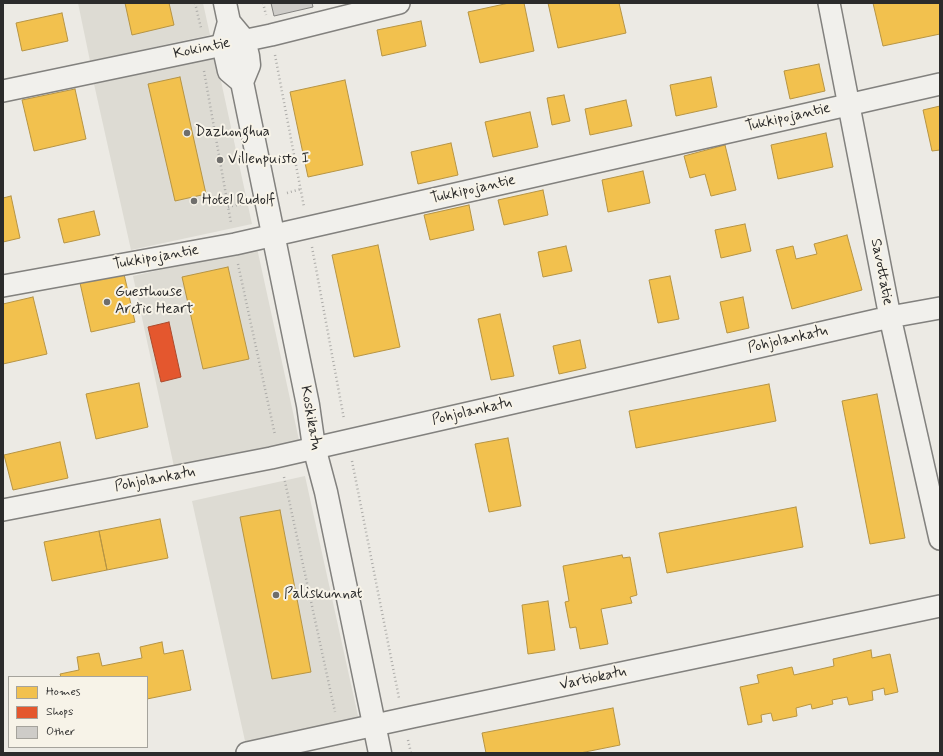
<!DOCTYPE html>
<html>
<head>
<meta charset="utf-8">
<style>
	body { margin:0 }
	#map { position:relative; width:943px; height:756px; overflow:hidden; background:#eceae4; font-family:Mynerve,sans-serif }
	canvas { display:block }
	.frame { position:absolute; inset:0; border:4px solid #2b2b2b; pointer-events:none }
	.legend { position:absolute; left:8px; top:676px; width:140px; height:72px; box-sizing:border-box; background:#f7f3e8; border:1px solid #a5a39c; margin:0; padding:5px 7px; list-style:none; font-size:12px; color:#2b2b2b }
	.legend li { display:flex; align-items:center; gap:8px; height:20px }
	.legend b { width:20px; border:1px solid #a5a39c }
</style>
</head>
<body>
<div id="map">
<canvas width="943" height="756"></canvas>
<div class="frame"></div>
<ul class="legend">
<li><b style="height:11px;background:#f2c14e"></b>Homes</li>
<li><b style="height:11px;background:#e4572e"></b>Shops</li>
<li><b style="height:11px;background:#ceccc8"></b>Other</li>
</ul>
</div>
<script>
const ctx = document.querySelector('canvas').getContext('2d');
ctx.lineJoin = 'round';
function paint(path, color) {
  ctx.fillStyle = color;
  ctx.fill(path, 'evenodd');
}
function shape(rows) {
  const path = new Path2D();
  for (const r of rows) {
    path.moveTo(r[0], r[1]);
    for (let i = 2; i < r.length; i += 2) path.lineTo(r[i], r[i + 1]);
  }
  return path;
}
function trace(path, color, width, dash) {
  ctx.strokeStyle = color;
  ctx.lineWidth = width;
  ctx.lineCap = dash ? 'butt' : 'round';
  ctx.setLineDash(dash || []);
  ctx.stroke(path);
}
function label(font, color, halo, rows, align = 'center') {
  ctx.font = font + ' Mynerve,sans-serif';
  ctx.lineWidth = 4;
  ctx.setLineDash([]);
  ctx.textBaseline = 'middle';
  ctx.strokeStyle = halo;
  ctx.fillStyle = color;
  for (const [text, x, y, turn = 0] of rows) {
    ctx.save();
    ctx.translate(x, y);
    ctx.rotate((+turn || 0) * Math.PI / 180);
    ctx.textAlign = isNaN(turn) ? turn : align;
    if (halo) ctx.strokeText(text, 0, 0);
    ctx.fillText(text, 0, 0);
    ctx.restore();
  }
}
paint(shape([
	[78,3,203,3,210,35,90,61],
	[216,58,252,224,131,250,94,84],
	[257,248,301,449,176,476,133,276],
	[305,476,360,725,247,750,192,501]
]), '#dddbd3');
const homes = shape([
	[125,3,169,3,174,25,132,35,125,3],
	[509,3,524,3,534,51,480,63,468,12,509,3],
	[548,3,619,3,626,33,558,48,548,3],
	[873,3,940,3,940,34,883,46,873,3],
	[62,13,68,41,22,51,16,23,62,13],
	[421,21,426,46,382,56,377,30,421,21],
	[819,64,825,91,790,99,784,71,819,64],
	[180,77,206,194,175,201,148,84,180,77],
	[711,77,717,107,676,116,670,85,711,77],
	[345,80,363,165,308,177,290,92,345,80],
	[75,89,86,139,34,151,22,100,75,89],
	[564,95,570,121,552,125,547,98,564,95],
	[626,100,632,126,590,135,585,109,626,100],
	[940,106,940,150,932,151,923,110,940,106],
	[530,112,538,147,493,157,485,122,530,112],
	[826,133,833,167,778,179,771,145,826,133],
	[451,143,458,175,418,184,411,152,451,143],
	[725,145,736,190,711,196,705,174,690,178,684,156,725,145],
	[643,171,650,203,608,212,602,180,643,171],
	[543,190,548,215,504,225,498,200,543,190],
	[11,196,20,238,3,242,3,198,11,196],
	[469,205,474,230,430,240,424,215,469,205],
	[94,211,100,235,64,243,58,219,94,211],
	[745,224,751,251,721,258,715,230,745,224],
	[847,235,862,290,792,309,776,250,793,246,796,259,817,254,814,244,847,235],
	[378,245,400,347,354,357,332,255,378,245],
	[566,246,572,271,543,277,538,252,566,246],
	[228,267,249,359,203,369,182,277,228,267],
	[124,274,135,322,91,332,80,283,124,274],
	[670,276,679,319,658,323,649,280,670,276],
	[33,297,47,354,3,364,3,304,33,297],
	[743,297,749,328,727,333,720,302,743,297],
	[500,314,514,376,491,380,478,319,500,314],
	[580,340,586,368,559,374,553,346,580,340],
	[139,383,148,427,96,439,86,394,139,383],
	[769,384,776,421,636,448,629,411,769,384],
	[877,394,905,538,870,544,842,401,877,394],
	[508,438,521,506,489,512,475,444,508,438],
	[60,442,68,478,13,490,4,455,60,442],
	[796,507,803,547,667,573,659,533,796,507],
	[280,510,311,672,272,679,240,517,280,510],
	[160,519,168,558,107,570,99,531,160,519],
	[99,531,107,570,52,581,44,542,99,531],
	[622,555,623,558,630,557,637,595,630,597,632,603,601,609,608,644,580,649,576,627,570,628,565,602,569,601,563,566,622,555],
	[548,601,555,650,528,654,522,605,548,601],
	[162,642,164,654,183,650,191,690,147,699,147,677,61,677,60,674,79,670,77,657,99,653,102,666,142,658,140,647,162,642],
	[871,650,872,658,890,654,898,692,885,695,884,688,872,691,873,700,849,705,847,697,832,700,833,704,812,709,811,704,796,708,797,716,773,721,771,713,761,715,762,722,748,725,740,687,759,683,757,675,792,667,794,675,834,666,833,659,871,650],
	[613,708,620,745,580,753,486,753,482,733,613,708]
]);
paint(homes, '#f2c14e');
trace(homes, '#b69444', 1);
const shops = shape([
	[169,322,181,377,161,382,148,327,169,322]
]);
paint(shops, '#e4572e');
trace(shops, '#ac4a2d', 1);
const building = shape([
	[271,3,312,3,313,7,274,16,271,3]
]);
paint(building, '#ceccc8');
trace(building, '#82817e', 1);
const minor = shape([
	[829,3,890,317,940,539],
	[3,91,271,35,399,3],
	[3,286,235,244,940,84],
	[3,510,271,458,890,317,940,308],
	[247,753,412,717,940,606]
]);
const secondary = shape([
	[225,3,229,22,223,44,229,71,242,82],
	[229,22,244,40,248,56,249,65,242,82,308,405,314,447,326,492,380,753]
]);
trace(minor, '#82817e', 24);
trace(secondary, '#82817e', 25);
trace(shape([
	[195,3,201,28],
	[263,3,266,15],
	[275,55,304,207],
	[204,71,231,223],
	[287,193,301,189],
	[228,207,245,203],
	[312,247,344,419],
	[238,264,275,435],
	[352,461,399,698],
	[284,477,335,712],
	[408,740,411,753]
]), '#adaca9', 2.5, [1, 3]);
trace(minor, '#f1f0ec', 21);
trace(secondary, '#f1f0ec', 22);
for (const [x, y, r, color] of [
	[187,133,4,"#6f6e6c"],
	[220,160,4,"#6f6e6c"],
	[194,201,4,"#6f6e6c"],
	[107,302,4,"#6f6e6c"],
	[276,595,4,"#6f6e6c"]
]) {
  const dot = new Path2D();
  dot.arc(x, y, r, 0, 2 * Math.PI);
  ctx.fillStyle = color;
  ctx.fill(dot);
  trace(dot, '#f7f3e8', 1.5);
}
label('15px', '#2b2b2b', '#f7f3e8', [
	["Kokintie",202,49,-12],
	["Tukkipojantie",788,118,-13],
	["Tukkipojantie",473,190,-13],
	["Tukkipojantie",156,258,-10],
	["Savottatie",881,272,79],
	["Pohjolankatu",788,340,-13],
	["Pohjolankatu",472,412,-13],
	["Koskikatu",310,418,80],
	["Pohjolankatu",155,480,-11],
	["Vartiokatu",593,679,-12]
]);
label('15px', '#2b2b2b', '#f7f3e8', [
	["Dazhonghua",195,133],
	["Villenpuisto I",228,160],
	["Hotel Rudolf",202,201],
	["Guesthouse",115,293],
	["Arctic Heart",115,310],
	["Paliskunnat",284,595]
], 'left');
</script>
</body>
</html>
